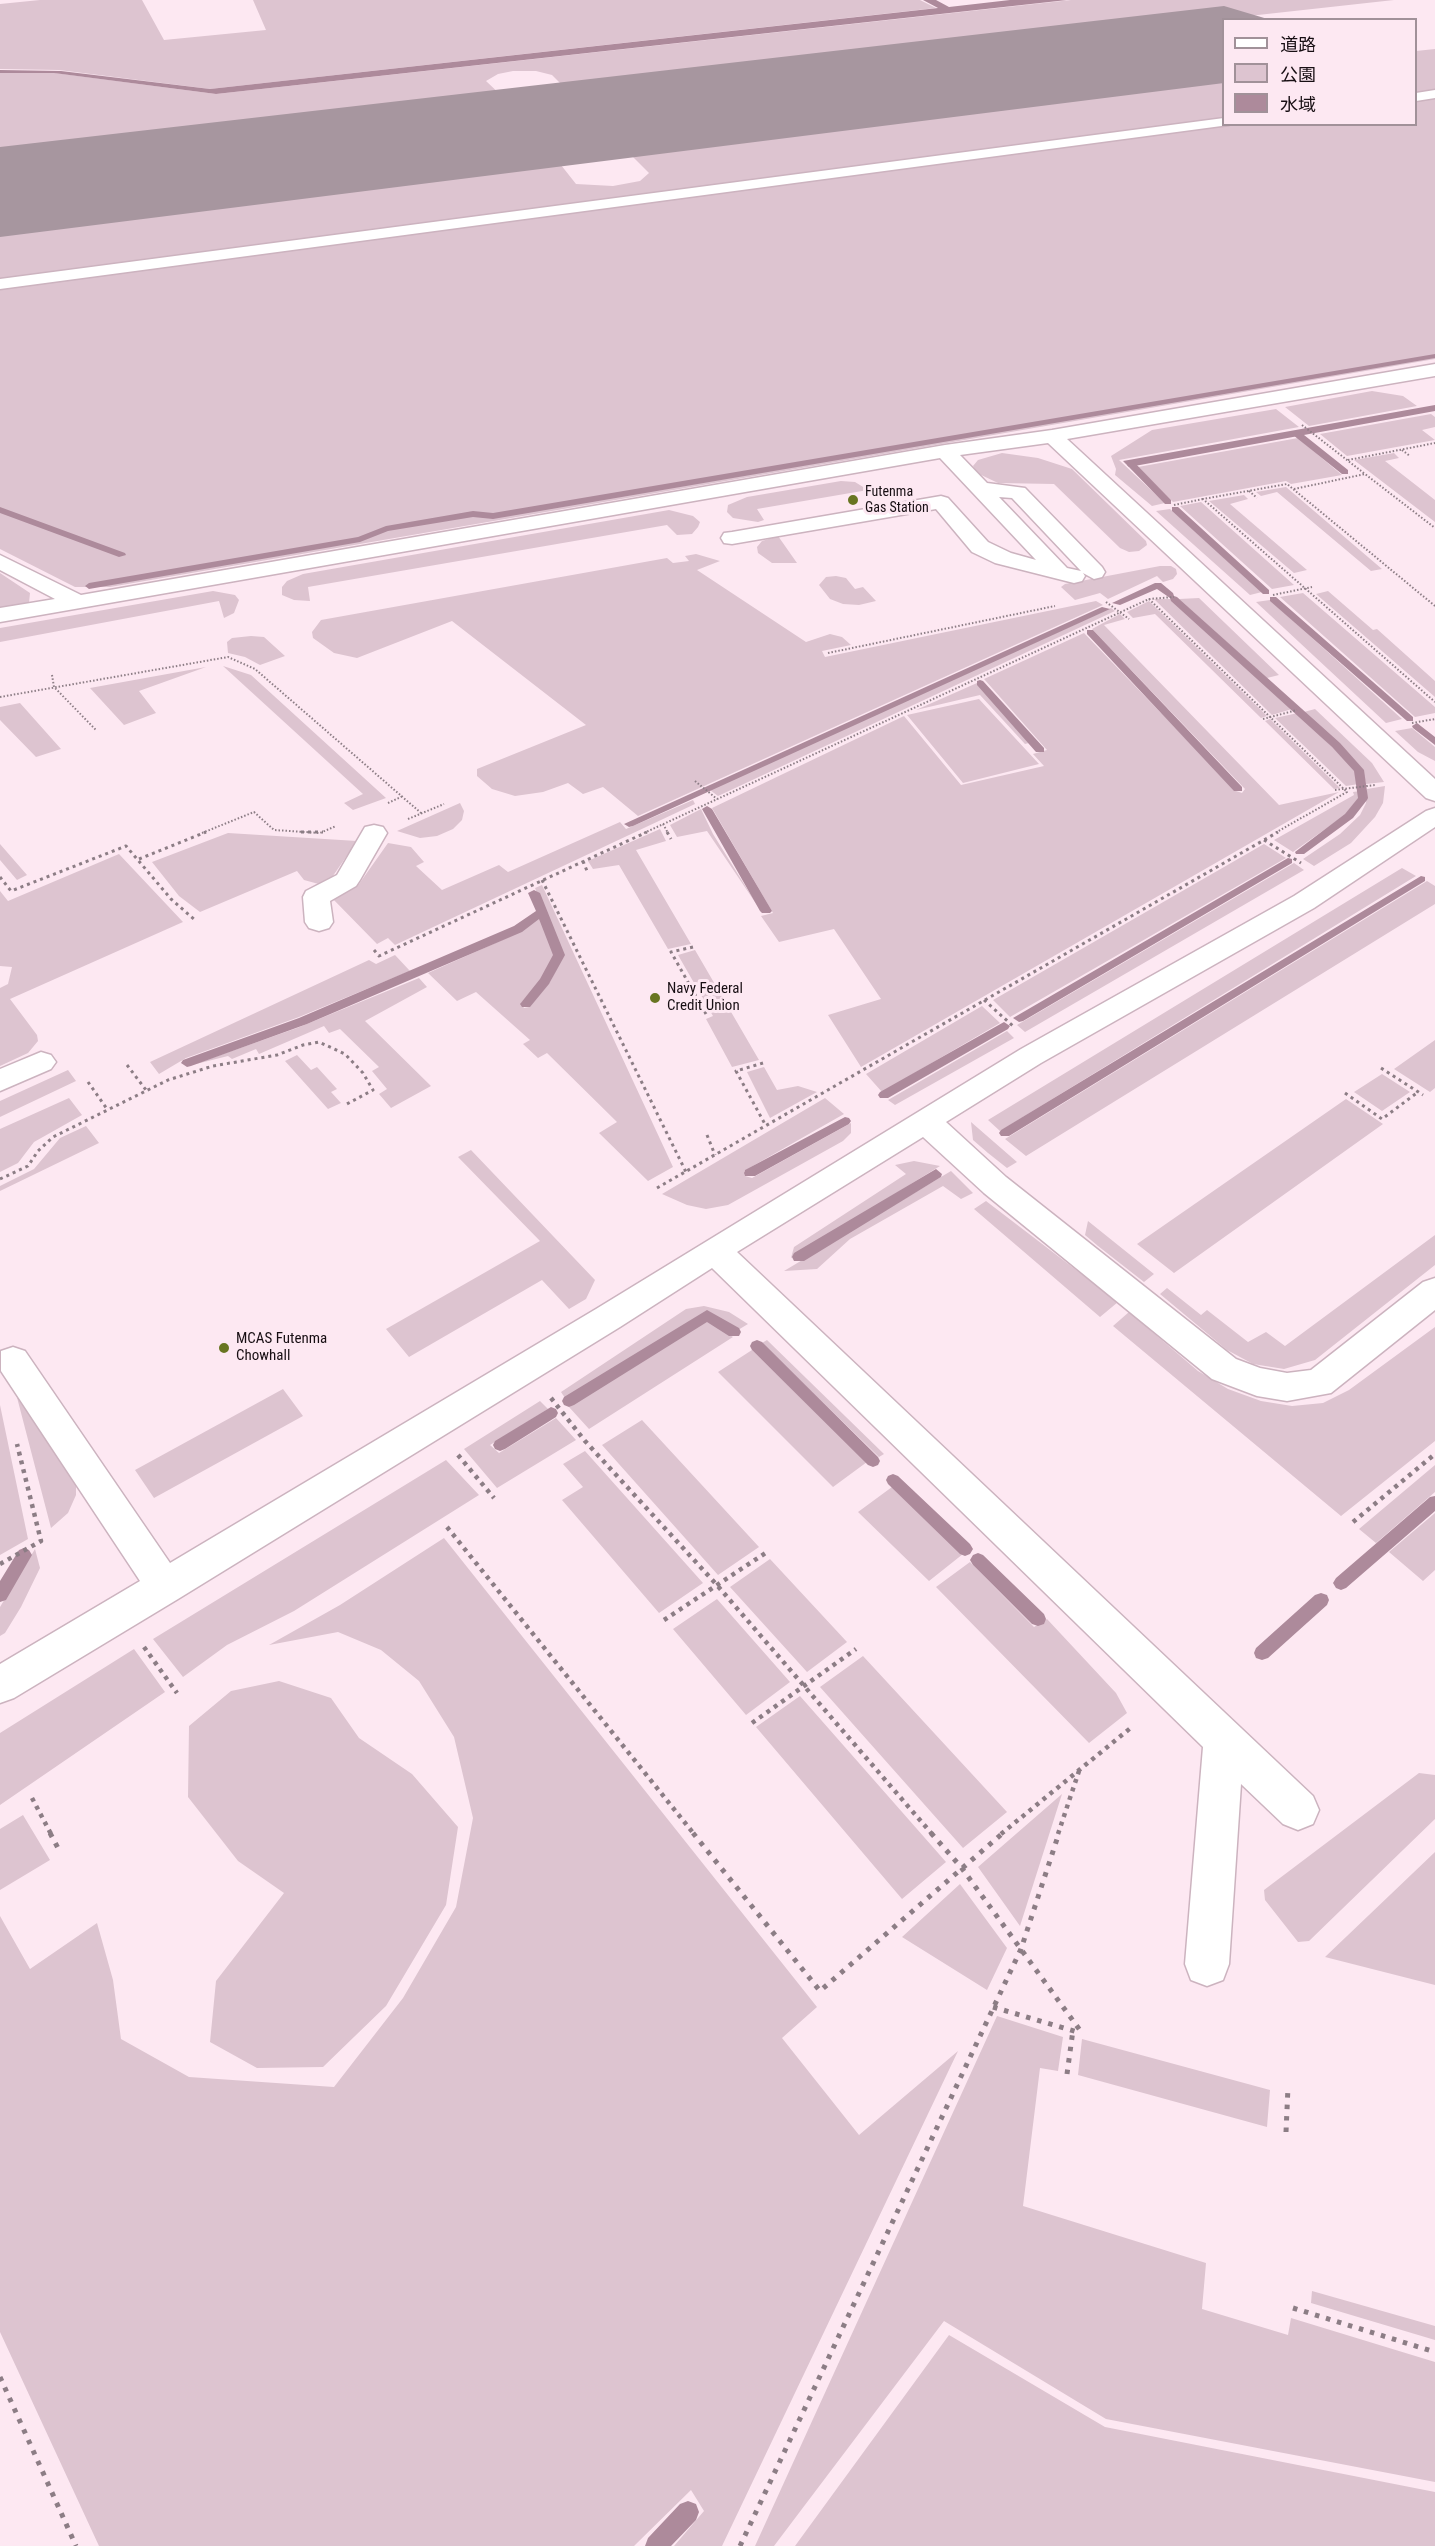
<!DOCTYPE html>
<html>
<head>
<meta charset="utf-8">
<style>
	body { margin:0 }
	#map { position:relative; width:1435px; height:2546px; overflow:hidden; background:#fde8f2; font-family:"Roboto Condensed","Noto Sans JP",sans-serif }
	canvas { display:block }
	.legend { position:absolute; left:1222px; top:18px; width:195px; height:108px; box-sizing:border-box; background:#fde8f2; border:2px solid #a19199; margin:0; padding:8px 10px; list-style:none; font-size:18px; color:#170e13 }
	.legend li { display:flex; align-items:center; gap:12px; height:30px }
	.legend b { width:30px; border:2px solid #a19199 }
</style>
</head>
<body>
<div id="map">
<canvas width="1435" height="2546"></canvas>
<ul class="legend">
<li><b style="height:8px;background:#fff"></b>道路</li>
<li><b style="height:16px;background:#ddc4d0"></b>公園</li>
<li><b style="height:16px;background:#ad8a9b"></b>水域</li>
</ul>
</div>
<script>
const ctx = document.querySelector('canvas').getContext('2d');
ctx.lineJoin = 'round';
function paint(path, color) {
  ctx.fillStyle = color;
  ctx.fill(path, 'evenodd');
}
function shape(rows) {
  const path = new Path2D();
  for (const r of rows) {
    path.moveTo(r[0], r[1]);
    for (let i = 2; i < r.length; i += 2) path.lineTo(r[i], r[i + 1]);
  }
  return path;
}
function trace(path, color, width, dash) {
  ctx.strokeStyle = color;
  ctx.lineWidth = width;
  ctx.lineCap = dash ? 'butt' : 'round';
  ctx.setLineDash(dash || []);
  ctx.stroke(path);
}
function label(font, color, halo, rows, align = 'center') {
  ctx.font = font + ' "Roboto Condensed",sans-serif';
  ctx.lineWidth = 6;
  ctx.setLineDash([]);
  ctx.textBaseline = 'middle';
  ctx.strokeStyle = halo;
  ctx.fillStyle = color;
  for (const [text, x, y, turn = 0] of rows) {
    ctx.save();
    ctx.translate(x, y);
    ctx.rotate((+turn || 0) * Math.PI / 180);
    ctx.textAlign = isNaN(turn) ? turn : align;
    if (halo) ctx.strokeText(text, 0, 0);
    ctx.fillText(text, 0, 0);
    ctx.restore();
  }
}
paint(shape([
	[40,0,142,0,164,40,266,30,253,0,920,0,936,8,210,89,59,70,0,69,0,4],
	[1071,0,1394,0,568,91,552,75,536,71,513,71,498,74,486,81,504,98,0,160,0,73,55,73,216,94],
	[1435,49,1435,92,1416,94,1416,51],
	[1223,75,1223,119,0,281,0,229,561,165,576,184,613,186,640,181,649,173,632,156,952,109],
	[1435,96,1435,359,110,587,75,587,0,549,0,287,1223,124,1416,124,1416,99],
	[1372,391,1403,396,1417,406,1309,426,1285,407],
	[1276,409,1299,427,1119,460,1165,503,1152,506,1115,475,1116,469,1111,456,1152,430],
	[1431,414,1435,417,1435,427,1422,430,1435,440,1347,456,1320,434],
	[1298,438,1342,475,1291,484,1286,481,1173,502,1138,467],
	[1002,453,1038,458,1072,469,1146,541,1147,545,1139,551,1129,552,1120,548,1054,484,998,483,977,473,973,466,978,460],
	[1394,453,1399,458,1385,461,1435,500,1435,522,1354,460],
	[841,481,855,482,868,490,757,509,764,520,758,522,733,518,727,512,728,505,747,497],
	[1286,487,1382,569,1371,571,1277,492,1261,496,1256,492],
	[1244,495,1248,499,1230,504,1307,570,1294,573,1209,501],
	[1201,502,1294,585,1272,589,1180,506],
	[1170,509,1262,592,1250,595,1156,511],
	[669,510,693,516,700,522,698,527,692,534,677,535,667,525,308,587,310,601,294,600,282,595,282,587,287,581,303,574],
	[778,536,797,563,772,563,758,553,757,547,762,541],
	[696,554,720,561,697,570,806,642,830,634,842,637,851,645,822,651,825,657,1096,601,1103,605,638,816,603,787,583,794,568,783,543,792,515,796,492,789,477,776,477,769,586,725,452,621,357,658,334,653,313,638,312,632,321,620,667,558,673,563,689,561,685,556],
	[1160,566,1171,566,1176,569,1177,574,1173,579,1163,582,1157,576,1108,599,1100,593,1075,600,1061,587,1065,584],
	[0,573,30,593,29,603,0,609],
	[836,576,846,578,855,589,863,587,876,601,859,605,843,604,830,599,819,585,826,577],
	[213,591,235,595,239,600,234,613,224,618,219,601,0,642,0,628],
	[1328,591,1373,630,1377,629,1435,681,1435,697,1316,594],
	[1303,593,1435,707,1435,713,1415,717,1280,597],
	[1199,598,1279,675,1267,678,1179,599],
	[1154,599,1171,599,1292,709,1272,715],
	[1270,600,1402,719,1386,723,1256,602],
	[1149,601,1267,716,1261,718,1155,614,1133,618,1127,612],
	[1111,608,1115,611,718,796,710,790],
	[1120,614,1125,619,1104,625,1279,805,1339,792,861,1067,828,1015,881,999,834,929,779,942,761,916,773,913,712,808,904,716,961,785,1044,766,1033,754,1047,750,984,679,1084,633,1236,791,1242,793,1245,789,1092,629],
	[251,636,264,637,285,656,260,665,245,657,228,653,227,642,232,638],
	[223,666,251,675,386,798,353,810,344,803,363,794],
	[206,667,139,691,156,713,124,725,90,688],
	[977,683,1029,743,1025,744,980,695,916,710],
	[979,699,1039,764,963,783,907,715],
	[20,703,61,749,36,757,0,720,0,707],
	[1315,709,1372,763,1384,782,1366,784,1363,771,1304,712],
	[1298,713,1356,771,1359,784,1346,786,1275,718],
	[1270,719,1340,788,1334,789,1265,721],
	[1412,728,1435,747,1435,761,1418,752,1395,731],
	[1385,786,1383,803,1375,817,1351,843,1314,866,1303,859,1340,834,1360,815,1366,803,1367,789],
	[1360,791,1358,799,1345,815,1293,852,1274,840,1354,795,1353,792],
	[693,800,695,804,395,945,388,938,377,944,330,896,359,884,388,843,411,847,424,862,416,866,442,890,499,865,508,872,620,822,626,829],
	[460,803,464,811,462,820,453,829,437,836,420,838,397,831],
	[701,809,713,834,759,908,707,831,677,837,670,825],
	[660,829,666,841,636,850,691,944,668,949,619,865,593,869,588,861],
	[228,833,357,841,326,886,304,880,297,871,200,912,179,896,152,862],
	[0,844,27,875,17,880,0,860],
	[1264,844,1286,858,1010,1017,993,1000],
	[119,854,183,922,10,999,37,1035,38,1041,28,1053,0,1066,0,988,8,984,12,967,0,966,0,891,8,901],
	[1294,863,1304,870,1025,1032,1017,1025],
	[1402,868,1416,876,1000,1131,988,1120],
	[1427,881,1435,886,1435,904,1026,1156,1005,1139],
	[542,885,673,1167,648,1181,599,1133,617,1122,547,1053,538,1058,523,1044,530,1040,476,992,457,1001,428,973,518,933,540,916,554,955,542,979,521,1003,524,1008,529,1007,550,982,563,956,535,888],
	[695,950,759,1060,732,1067,706,1019,713,1016,678,955],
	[395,955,410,971,299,1017,186,1058,159,1074,150,1062,369,960,376,964],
	[419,978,427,987,365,1021,431,1086,391,1108,379,1094,387,1089,372,1071,379,1067,340,1029,329,1033,324,1026,259,1054,256,1049,232,1059,228,1056,192,1065,297,1028],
	[982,1006,1000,1023,882,1092,866,1074],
	[1007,1031,1014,1038,895,1105,888,1100],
	[1435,1040,1435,1088,1430,1092,1394,1069],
	[297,1055,311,1070,317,1067,337,1089,331,1092,341,1103,328,1109,285,1061],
	[764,1067,777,1090,798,1086,817,1092,770,1118,747,1072],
	[68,1070,76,1081,0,1117,0,1101],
	[1382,1074,1410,1092,1382,1111,1354,1092],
	[69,1098,82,1115,34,1142,18,1163,0,1172,0,1129],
	[825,1098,844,1114,744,1171,745,1176,752,1178,851,1123,851,1133,843,1141,728,1205,706,1209,687,1205,662,1194],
	[1346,1099,1383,1124,1174,1273,1137,1244],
	[971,1122,1017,1162,1007,1168,988,1153,973,1140],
	[86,1126,99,1143,0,1191,0,1186,34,1169,60,1138],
	[471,1150,595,1280,586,1299,569,1309,542,1280,409,1357,386,1329,540,1241,458,1157],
	[914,1161,940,1166,791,1258,794,1247,906,1174,895,1165],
	[951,1171,973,1193,961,1199,943,1186,850,1239,817,1269,784,1271],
	[986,1201,1118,1302,1100,1317,974,1209],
	[1088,1221,1154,1274,1144,1282,1098,1246,1085,1235],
	[1435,1235,1435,1265,1315,1360,1284,1369,1253,1364,1227,1350,1160,1294,1167,1288,1201,1315,1207,1310,1248,1342,1266,1332,1285,1346],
	[704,1306,729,1312,748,1324,738,1330,708,1311,565,1398,561,1392,686,1309],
	[1129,1312,1198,1371,1228,1389,1261,1401,1292,1406,1323,1403,1349,1390,1435,1327,1435,1441,1341,1516,1113,1326],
	[707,1321,733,1337,589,1429,569,1407],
	[767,1340,884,1454,879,1457,762,1343],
	[752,1350,867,1462,833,1487,718,1372],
	[13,1382,76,1479,76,1495,68,1513,51,1528],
	[283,1389,303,1416,154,1498,135,1470],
	[540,1401,548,1409,490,1445,499,1453,556,1418,576,1440,497,1488,464,1449],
	[0,1405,28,1539,0,1555],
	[642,1420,759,1547,718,1575,602,1445],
	[585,1451,703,1583,659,1613,562,1500,583,1487,563,1464],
	[446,1460,479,1495,294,1611,227,1645,183,1677,153,1639],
	[1435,1465,1435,1492,1376,1543,1359,1529],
	[892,1487,963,1554,929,1581,858,1512],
	[1435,1513,1435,1570,1423,1581,1389,1552],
	[444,1538,817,2007,782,2038,859,2135,958,2051,722,2546,674,2546,704,2511,691,2490,634,2546,99,2546,0,2332,0,1916,30,1969,97,1923,113,1980,121,2039,189,2077,334,2087,403,1998,456,1907,473,1818,454,1737,419,1681,381,1650,338,1632,269,1645,340,1605],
	[35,1549,40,1568,21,1607,5,1633,0,1636,0,1607],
	[770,1559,847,1642,807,1672,730,1587],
	[970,1562,1034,1627,1047,1619,1116,1693,1127,1713,1089,1743,936,1587],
	[717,1599,790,1682,746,1715,673,1629],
	[134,1649,165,1692,0,1805,0,1733],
	[863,1656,1007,1812,963,1848,820,1687],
	[279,1681,331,1698,359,1738,412,1774,458,1827,446,1905,386,2006,323,2067,257,2068,210,2042,216,1981,284,1893,238,1861,188,1797,189,1726,231,1691],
	[800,1696,946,1862,902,1899,756,1727],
	[1419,1773,1435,1775,1435,1819,1309,1941,1298,1942,1265,1900,1264,1890],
	[1062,1794,1020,1926,978,1867],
	[23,1815,50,1860,0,1890,0,1829],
	[1435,1852,1435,1985,1325,1957],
	[960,1884,1007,1948,987,1990,902,1937],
	[997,2016,1063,2037,1058,2071,1040,2068,1023,2206,1206,2263,1202,2309,1288,2335,1291,2318,1435,2362,1435,2482,1106,2419,944,2321,774,2546,755,2546],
	[1082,2039,1270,2090,1267,2127,1078,2075],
	[1312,2291,1435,2326,1435,2340,1311,2303],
	[949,2335,1105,2427,1435,2492,1435,2546,795,2546]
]), '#ddc4d0');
paint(shape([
	[923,0,936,0,949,7,1010,0,1067,0,216,94,54,73,0,73,0,70,61,71,210,89,938,8],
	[1435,405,1435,411,1129,467,1123,461]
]), '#ad8a9b');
paint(shape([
	[1435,354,1435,358,493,519,473,517,388,531,360,542,89,589,85,586,89,583,358,537,386,526,473,511,493,513,1435,354],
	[1293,431,1299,431,1348,470,1348,474,1342,474,1293,435,1293,431],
	[1127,461,1133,461,1171,500,1171,504,1165,504,1127,465,1127,461],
	[0,507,125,553,126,555,119,557,0,513,0,507],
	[1172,507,1178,507,1269,590,1269,594,1263,594,1172,511,1172,507],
	[1155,583,1161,583,1173,593,1174,596,1177,597,1340,743,1364,770,1368,798,1367,800,1353,818,1304,854,1296,854,1295,852,1345,814,1358,798,1354,771,1332,747,1171,601,1170,598,1157,589,1120,605,1112,603,1155,583],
	[1270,597,1276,597,1413,717,1413,721,1407,721,1270,601,1270,597],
	[1102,607,1110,609,633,826,629,827,624,824,1102,607],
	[1087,630,1093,630,1242,787,1242,791,1234,791,1087,634,1087,630],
	[980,680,983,681,1044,748,1044,752,1036,752,977,685,977,681,980,680],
	[1417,723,1435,737,1435,745,1413,728,1412,726,1417,723],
	[707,806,712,809,772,911,770,913,762,913,760,911,702,809,707,806],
	[1288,858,1292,859,1292,863,1023,1021,1019,1022,1013,1018,1288,858],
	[1421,876,1425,877,1425,881,1009,1136,1001,1136,999,1133,1001,1130,1421,876],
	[534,890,540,893,565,955,549,984,530,1007,522,1007,520,1004,540,979,553,955,539,919,522,932,307,1024,191,1066,187,1067,181,1063,183,1060,299,1018,514,926,536,911,528,893,534,890],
	[1004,1022,1010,1026,1008,1029,888,1098,880,1098,878,1095,880,1092,1004,1022],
	[845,1117,849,1118,851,1121,849,1124,755,1176,745,1176,744,1173,745,1170,845,1117],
	[936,1169,942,1174,941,1177,804,1261,794,1261,792,1257,794,1253,936,1169],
	[707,1310,739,1328,741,1332,739,1336,729,1336,707,1322,574,1405,569,1407,564,1405,562,1401,564,1397,707,1310],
	[757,1340,762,1342,878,1457,880,1461,878,1465,873,1467,868,1465,752,1350,750,1346,752,1342,757,1340],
	[551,1407,556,1409,558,1413,556,1417,505,1449,500,1451,495,1449,493,1445,495,1441,551,1407],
	[893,1474,898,1476,970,1544,973,1549,970,1554,965,1556,960,1554,888,1484,886,1480,888,1476,893,1474],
	[1435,1496,1435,1511,1346,1588,1341,1590,1336,1588,1333,1583,1336,1578,1430,1497,1435,1496],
	[24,1548,29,1550,32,1555,6,1600,0,1602,0,1581,19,1550,24,1548],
	[978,1553,983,1555,1044,1614,1046,1619,1044,1624,1038,1626,1032,1624,973,1565,970,1560,973,1555,978,1553],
	[1321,1593,1327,1595,1329,1600,1327,1605,1268,1658,1262,1660,1256,1658,1254,1653,1256,1648,1315,1595,1321,1593],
	[688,2501,696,2504,699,2512,696,2520,671,2546,645,2546,648,2538,680,2504,688,2501]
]), '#ad8a9b');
paint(shape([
	[1224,6,1271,20,1224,20,1224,83,0,237,0,147,1224,6]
]), '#a7969f');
const minor = shape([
	[1435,90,1435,98,1416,101,1416,93,1435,90],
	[1224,118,1224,124,1229,125,0,289,0,279,1224,118],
	[1435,364,1435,376,1067,439,1435,779,1435,801,1426,798,1048,443,960,455,987,483,1025,488,1102,567,1105,572,1102,577,1094,579,1083,573,1085,576,1082,581,1074,583,995,563,972,552,936,509,732,544,724,543,721,538,724,533,732,532,941,496,948,498,988,542,1011,553,1036,560,940,458,0,622,0,608,55,599,0,570,0,555,81,595,945,445,1052,430,1435,364],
	[999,497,1012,498,1081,571,1067,568,999,497],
	[1435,808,1435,827,1314,908,1041,1063,946,1122,1006,1177,1236,1359,1260,1368,1287,1373,1311,1370,1423,1282,1435,1278,1435,1310,1331,1393,1287,1401,1257,1396,1212,1379,984,1193,923,1137,737,1252,1313,1796,1319,1810,1313,1824,1298,1830,1283,1824,1241,1784,1229,1964,1223,1980,1207,1986,1191,1980,1185,1964,1203,1747,712,1268,620,1327,178,1599,14,1698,0,1703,0,1664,140,1581,1,1371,1,1351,13,1347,25,1351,170,1563,596,1309,1021,1049,1294,896,1426,811,1435,808],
	[374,825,383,827,387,833,360,880,356,886,330,901,333,922,329,928,319,931,309,928,305,922,303,897,306,891,337,875,365,827,374,825],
	[41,1052,51,1055,56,1062,51,1069,0,1091,0,1069,41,1052]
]);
trace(minor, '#ccb3bf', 3);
trace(shape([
	[1302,425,1365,474],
	[1402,450,1410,456],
	[1348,460,1435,443],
	[1294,489,1365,474,1435,528],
	[1249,491,1257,498],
	[1174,505,1203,499],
	[1273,595,1312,587],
	[1149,599,1347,792,1275,833],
	[1106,602,1129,619],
	[1435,606,1287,484,1203,499,1435,702],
	[828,653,1055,606],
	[52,675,54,687,96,730],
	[0,697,228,657,255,669,421,813],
	[1263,719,1297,710],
	[1412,723,1435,719],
	[695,781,717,799],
	[1335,790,1375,785],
	[388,803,403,796],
	[408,819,444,804],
	[663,824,668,833],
	[202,833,254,812,274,830,320,833,336,826],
	[644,833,1149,599,1174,597]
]), '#8c7d85', 2, [1.5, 2]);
trace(shape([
	[301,832,323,832],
	[667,832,671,839],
	[1264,840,1301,863],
	[139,859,206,832],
	[583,861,587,871],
	[0,877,11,891,126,846,171,899,196,921],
	[542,880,686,1172],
	[693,947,671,952,706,1014],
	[374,950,379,956,647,832],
	[984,1000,1013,1026],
	[763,1063,736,1071,766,1126],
	[127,1065,146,1090],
	[1381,1068,1423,1095],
	[88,1082,107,1109],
	[1345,1093,1382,1119,1418,1092],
	[707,1135,715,1155],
	[0,1179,28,1166,38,1151,53,1137,168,1080,213,1066,277,1055,303,1045,319,1042,345,1054,363,1073,373,1090,345,1105],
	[657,1188,1278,832]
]), '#8c7d85', 3, [3, 4]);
trace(shape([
	[551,1398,585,1441,716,1584,932,1834],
	[458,1455,494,1498],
	[1353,1522,1435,1454],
	[447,1527,694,1834],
	[0,1564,41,1541,17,1444],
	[664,1620,767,1552],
	[144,1647,177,1693],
	[752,1723,856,1649],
	[32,1798,51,1834],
	[1001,1834,1133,1726],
	[1058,1834,1079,1771]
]), '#8c7d85', 4.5, [4, 5]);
trace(shape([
	[50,1833,59,1850],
	[693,1833,820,1991,1003,1833],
	[931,1833,961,1867,1082,2033],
	[993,2007,1081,2033],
	[1067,2074,1073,2030],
	[1286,2132,1288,2087],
	[1293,2308,1435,2352],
	[0,2377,76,2546],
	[740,2546,1021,1949,1059,1833]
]), '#8c7d85', 5, [4.5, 7]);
paint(minor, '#fff');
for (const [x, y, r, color] of [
	[853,500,6,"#687521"],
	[655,998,6,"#687521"],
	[224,1348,6,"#687521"]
]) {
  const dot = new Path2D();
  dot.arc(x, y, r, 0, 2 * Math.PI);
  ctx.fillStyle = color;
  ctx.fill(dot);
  trace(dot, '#fde8f2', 2);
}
label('14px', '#170e13', '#fde8f2', [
	["Futenma",865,492],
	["Gas Station",865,508]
], 'left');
label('15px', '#170e13', '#fde8f2', [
	["Navy Federal",667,989],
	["Credit Union",667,1006],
	["MCAS Futenma",236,1339],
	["Chowhall",236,1356]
], 'left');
</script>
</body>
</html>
